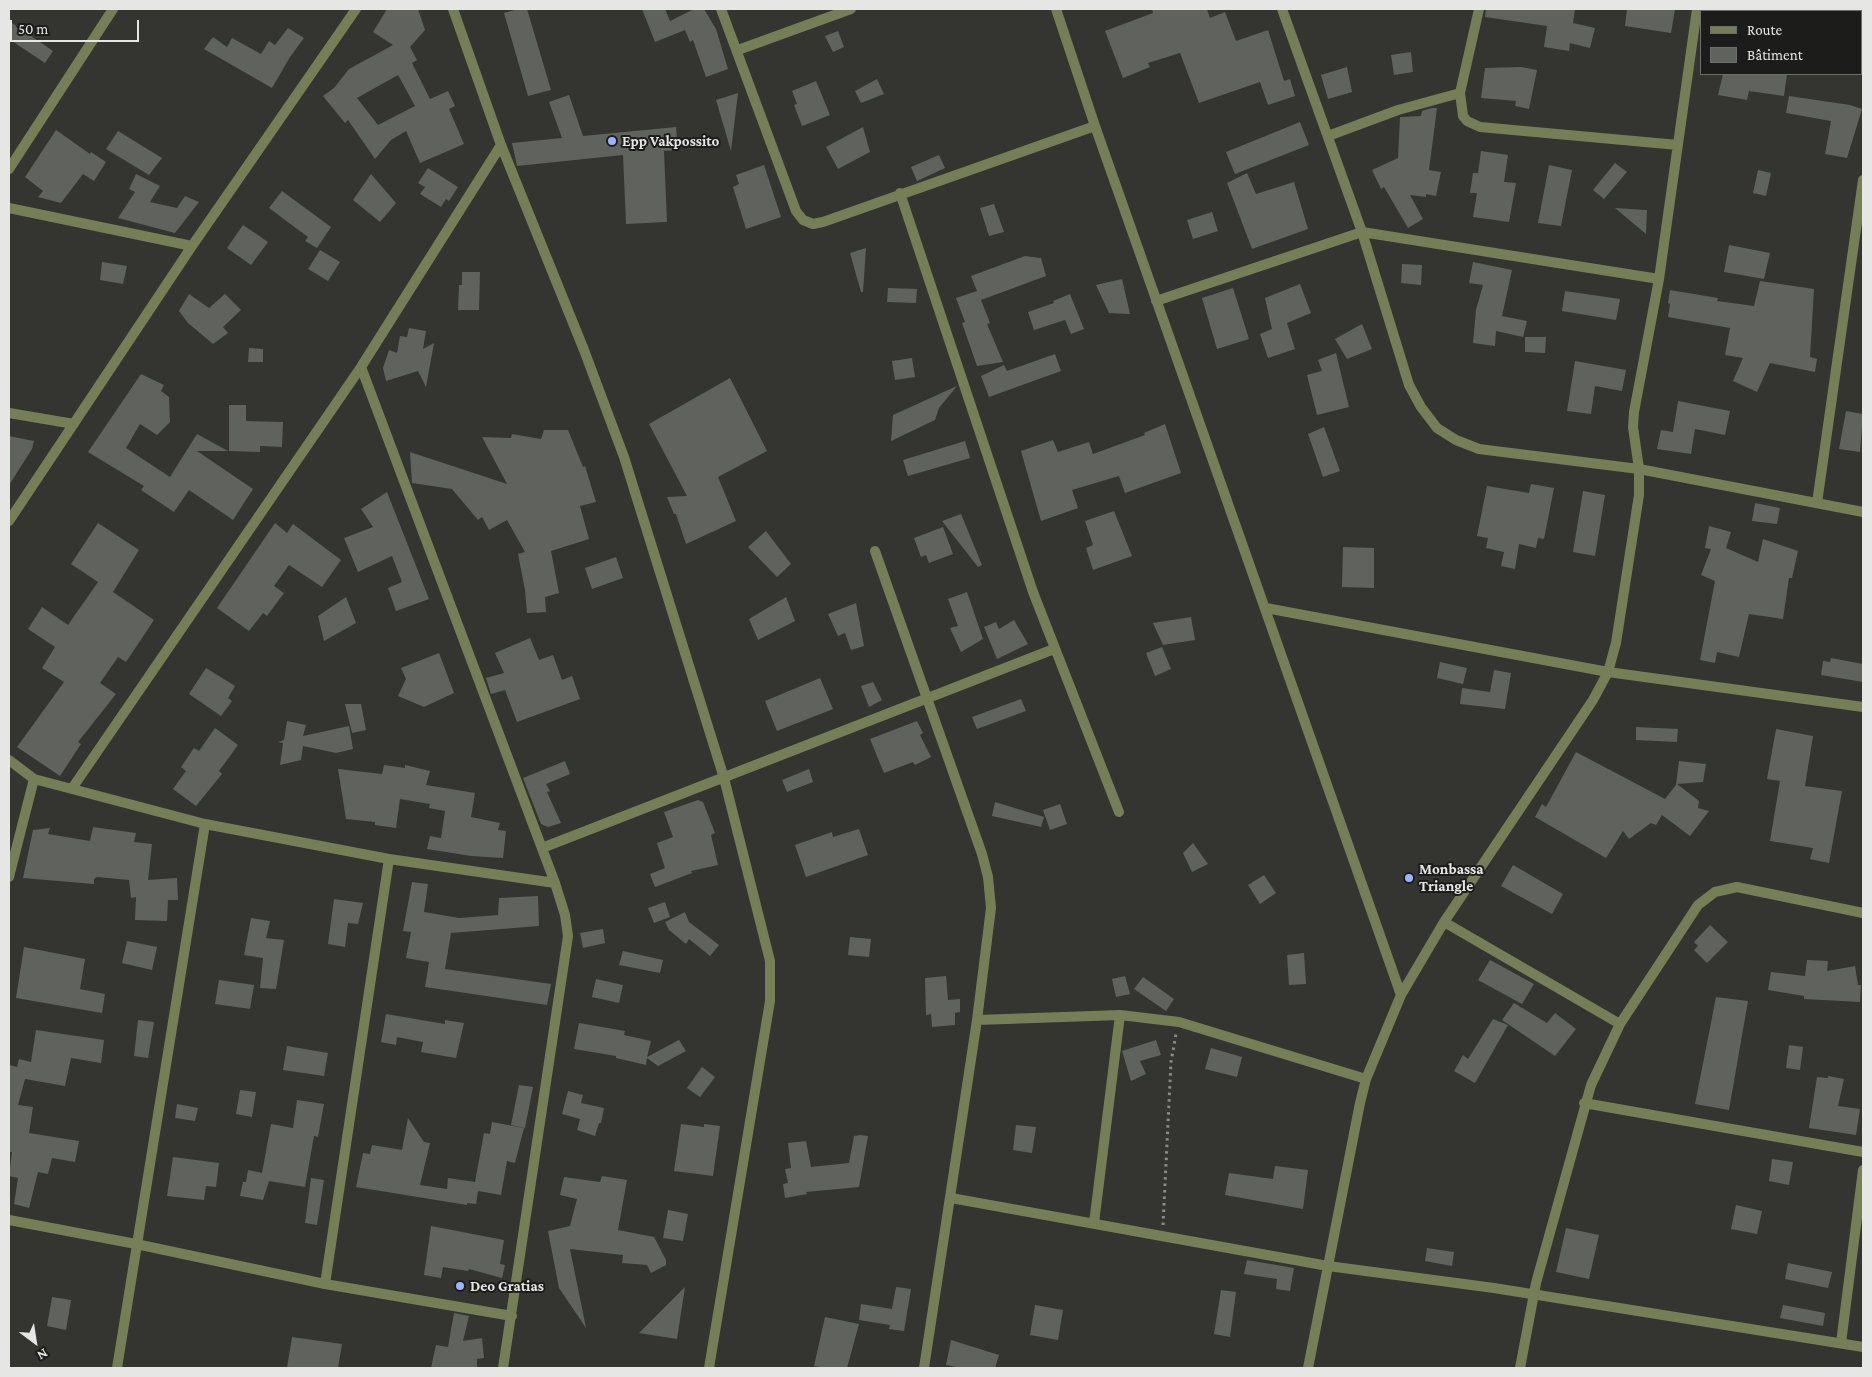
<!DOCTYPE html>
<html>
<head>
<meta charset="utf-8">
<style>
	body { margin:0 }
	#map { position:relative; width:1872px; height:1377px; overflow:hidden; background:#343531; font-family:"Crimson Pro",serif }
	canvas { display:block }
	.frame { position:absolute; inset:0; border:10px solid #e6e7e4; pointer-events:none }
	.legend { position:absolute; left:1700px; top:10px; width:162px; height:65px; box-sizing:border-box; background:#1c1c1a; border:1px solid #6d6d6b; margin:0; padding:6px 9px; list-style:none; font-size:15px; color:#e6e7e4 }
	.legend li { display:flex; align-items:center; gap:10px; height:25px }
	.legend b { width:25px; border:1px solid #6d6d6b }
	.north { position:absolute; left:10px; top:1317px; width:50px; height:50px; -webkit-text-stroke:4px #1c1c1a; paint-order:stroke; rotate:149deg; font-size:14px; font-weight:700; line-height:20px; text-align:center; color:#e6e7e4 }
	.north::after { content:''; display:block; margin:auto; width:18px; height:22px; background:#e6e7e4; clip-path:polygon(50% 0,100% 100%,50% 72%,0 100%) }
	.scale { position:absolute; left:10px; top:20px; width:129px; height:22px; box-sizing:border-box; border:2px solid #e6e7e4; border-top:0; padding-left:6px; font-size:15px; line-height:18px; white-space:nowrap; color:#e6e7e4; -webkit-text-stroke:4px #1c1c1a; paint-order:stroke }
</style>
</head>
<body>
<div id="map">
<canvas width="1872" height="1377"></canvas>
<div class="frame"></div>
<ul class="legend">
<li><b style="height:6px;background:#757e57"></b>Route</li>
<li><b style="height:14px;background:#60625d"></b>Bâtiment</li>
</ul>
<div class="north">N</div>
<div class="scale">50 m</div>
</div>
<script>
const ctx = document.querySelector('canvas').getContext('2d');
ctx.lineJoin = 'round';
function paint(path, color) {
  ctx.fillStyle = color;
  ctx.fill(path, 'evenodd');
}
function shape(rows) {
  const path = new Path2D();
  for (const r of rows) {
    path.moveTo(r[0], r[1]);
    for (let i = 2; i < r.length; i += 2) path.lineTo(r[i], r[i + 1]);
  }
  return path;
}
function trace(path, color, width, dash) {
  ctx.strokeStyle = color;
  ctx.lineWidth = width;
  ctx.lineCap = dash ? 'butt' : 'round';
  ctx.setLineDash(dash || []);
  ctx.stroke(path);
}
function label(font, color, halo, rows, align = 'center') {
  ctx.font = font + ' "Crimson Pro",serif';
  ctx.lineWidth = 4;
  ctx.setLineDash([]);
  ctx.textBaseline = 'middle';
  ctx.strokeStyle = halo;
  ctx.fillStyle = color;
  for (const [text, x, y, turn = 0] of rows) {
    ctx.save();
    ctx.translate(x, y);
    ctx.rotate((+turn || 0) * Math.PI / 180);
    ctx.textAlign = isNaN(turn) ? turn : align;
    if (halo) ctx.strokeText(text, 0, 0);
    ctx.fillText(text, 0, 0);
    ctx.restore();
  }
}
paint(shape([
	[387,9,418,9,425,30,410,47,417,60,412,63,430,99,448,91,455,106,449,109,464,144,420,163,406,131,391,140,375,159,348,120,345,123,323,96,334,88,349,69,393,45,373,32],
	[398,75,415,106,378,125,357,98],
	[518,9,527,9,551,90,528,96,504,13],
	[642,9,665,9,670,21,694,9,704,9,716,29,728,69,706,77,693,40,690,42,685,30,655,42],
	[1152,9,1207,9,1210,18,1225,12,1236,41,1268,30,1284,81,1290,79,1295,96,1268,105,1260,82,1199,103,1180,53,1148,63,1150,67,1123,78,1105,31,1153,13],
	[1486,9,1575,9,1573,23,1595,28,1590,48,1570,43,1569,51,1544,47,1547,26,1485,17],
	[1627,9,1675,9,1671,33,1625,26],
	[9,21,53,51,45,63,9,39],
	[288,28,304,38,290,57,272,88,204,49,213,37,227,47,232,38,261,54,269,41,275,45],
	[838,31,844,47,833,52,825,36],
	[1411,52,1413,72,1394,75,1391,55],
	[1347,67,1352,92,1328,99,1321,75],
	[1521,67,1537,70,1529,109,1515,106,1516,101,1481,98,1485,68],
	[1723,74,1787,74,1784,96,1749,91,1747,100,1718,95],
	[877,79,884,94,861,103,855,91],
	[816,81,830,115,802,126,794,105,797,104,792,91],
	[738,93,731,151,716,100],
	[569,95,583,136,676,127,678,150,664,151,667,222,626,224,623,155,517,166,512,143,562,138,549,102],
	[1789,96,1850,105,1862,109,1847,158,1825,154,1831,121,1786,113],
	[1432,108,1437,108,1429,170,1441,172,1436,196,1426,194,1426,197,1410,195,1423,219,1408,228,1384,187,1381,189,1372,170,1398,158,1400,117,1421,116,1422,111],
	[1300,122,1309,145,1235,174,1226,152],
	[863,127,870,152,838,169,826,147],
	[56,130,90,154,91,152,106,162,94,181,83,174,61,203,38,197,43,191,25,177],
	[118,131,162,158,149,175,106,149],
	[1481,151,1508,155,1504,182,1516,183,1509,222,1473,217,1477,193,1470,193,1473,173,1478,173],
	[939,155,945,168,917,181,911,167],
	[1615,163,1627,172,1604,199,1593,190],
	[764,165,781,217,746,229,733,187,739,184,736,175],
	[1549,165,1572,170,1561,226,1538,223],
	[428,168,458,187,449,201,446,199,441,207,420,194,425,187,418,183],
	[1758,170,1771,173,1766,196,1753,193],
	[1247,173,1256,194,1294,182,1308,229,1252,249,1227,183],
	[136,174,160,186,150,202,177,208,185,196,199,202,175,233,118,218,135,192,129,189],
	[371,174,396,203,380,222,353,200],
	[282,191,331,227,317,248,305,241,308,237,269,208],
	[994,204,1004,232,989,236,980,208],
	[1615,208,1647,210,1646,234],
	[1212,212,1218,231,1193,239,1187,220],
	[243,225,268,242,251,265,227,248],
	[1729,245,1770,253,1764,279,1724,272],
	[866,248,863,292,861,292,850,253],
	[320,250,340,262,328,281,308,269],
	[1025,256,1041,258,1046,276,981,300,990,323,987,324,1003,362,977,366,962,323,965,322,956,298,977,291,971,276],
	[102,262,127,266,123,284,100,280],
	[1473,262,1512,270,1502,316,1527,321,1523,337,1496,331,1495,346,1473,343,1476,310,1483,285,1469,283],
	[1402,264,1422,265,1421,285,1401,283],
	[462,272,480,272,479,310,458,310,459,285,462,285],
	[1122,279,1130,314,1109,313,1096,285],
	[1760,281,1814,289,1810,357,1817,359,1815,372,1770,363,1757,392,1733,381,1743,358,1725,355,1730,328,1668,317,1670,304,1668,303,1670,290,1718,298,1717,301,1754,306],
	[1300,284,1311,313,1287,323,1295,349,1268,358,1260,334,1272,329,1265,298],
	[888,288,917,289,916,303,887,302],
	[1233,288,1249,339,1217,349,1202,298],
	[1565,291,1620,299,1616,320,1562,311],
	[189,294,209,308,225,294,241,310,223,327,228,333,213,344,188,323,179,311],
	[1070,294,1084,329,1071,334,1065,320,1034,330,1028,312,1054,303,1053,301],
	[1362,324,1372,349,1347,359,1335,339],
	[409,328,426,331,423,349,434,343,426,387,418,371,386,381,383,368,389,350,397,353,400,336,407,337],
	[1525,337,1546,337,1545,353,1525,352],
	[249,348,263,349,263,362,248,362],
	[1336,353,1349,407,1317,415,1307,375,1322,371,1318,360],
	[1055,354,1061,371,989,397,981,376,1004,365,1007,371],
	[912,358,915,377,895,380,892,361],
	[1575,361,1626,370,1622,391,1595,386,1591,414,1567,411],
	[141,374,164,385,161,391,169,397,170,422,157,435,140,424,126,448,170,477,197,434,228,451,197,451,253,489,233,520,189,490,174,512,141,490,144,486,88,452],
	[730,378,767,451,718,477,736,521,686,544,676,514,674,514,667,497,687,496,649,424],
	[957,386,939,408,935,420,891,441,893,415],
	[1678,401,1730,411,1725,435,1695,429,1691,454,1657,449,1661,430,1673,432],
	[229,405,246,405,246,421,283,422,282,447,260,446,260,452,229,451],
	[1846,411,1863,414,1860,452,1839,449],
	[1165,424,1181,473,1125,493,1119,476,1072,490,1078,508,1041,521,1021,451,1053,440,1058,452,1089,442,1093,454,1145,435,1144,433],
	[1324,427,1340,471,1323,477,1308,434],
	[544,430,568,430,583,467,585,466,596,502,580,506,589,539,551,551,559,593,545,597,546,612,527,613,525,590,518,554,525,552,507,520,489,530,482,517,478,520,452,489,412,483,410,452,507,484,482,437,511,438,512,434,541,439],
	[9,436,34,441,32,449,9,485],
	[965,441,970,458,908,476,903,460],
	[1531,484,1554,488,1544,539,1538,538,1536,548,1519,544,1515,569,1501,566,1504,552,1486,548,1488,538,1477,536,1487,486,1529,493],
	[1583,491,1605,495,1595,556,1573,552],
	[387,492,429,599,396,611,388,588,402,582,392,556,358,572,344,538,373,527,361,509],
	[1755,503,1780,508,1777,524,1752,521],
	[1114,511,1132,556,1093,570,1086,548,1093,545,1085,521],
	[961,514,982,565,978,567,942,521],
	[98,523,139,550,113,592,154,620,126,662,118,657,100,683,116,694,78,742,81,744,60,776,17,747,64,682,42,668,55,647,28,629,42,607,68,625,98,582,71,564],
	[275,523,287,533,293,524,341,560,322,587,289,565,274,586,284,593,267,616,263,613,249,631,217,608],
	[1709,526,1731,532,1726,548,1758,562,1763,539,1798,551,1792,578,1789,578,1783,619,1749,614,1739,657,1717,652,1715,663,1700,660,1715,581,1701,575,1711,549,1705,548],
	[943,527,953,554,929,563,926,555,921,557,914,538],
	[766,531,791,564,777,577,748,547],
	[1343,547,1374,548,1374,588,1342,587],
	[616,557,623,578,592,589,585,568],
	[967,592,983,639,961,652,950,628,958,626,948,599],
	[346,597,356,623,324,641,318,616],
	[786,597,795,621,758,640,749,619],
	[856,603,864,646,851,650,845,633,838,636,828,614],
	[1191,617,1195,640,1163,645,1153,623],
	[1014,620,1028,644,997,659,984,627,996,622,999,629],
	[530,638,539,660,553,655,562,680,572,676,580,699,517,722,505,690,491,694,486,678,504,673,495,653],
	[1162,647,1171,669,1155,676,1146,653],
	[439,653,454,693,424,707,398,696,406,679,401,668],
	[1831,658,1863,664,1863,682,1821,675,1823,661,1830,662],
	[1440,662,1467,668,1463,684,1437,678],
	[206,668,235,686,228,698,232,701,221,716,189,694],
	[1494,670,1511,673,1505,709,1460,704,1462,688,1490,692],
	[820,678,833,709,777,731,765,701],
	[873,682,882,700,869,707,861,686],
	[1021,699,1026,711,977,729,972,717],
	[345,704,361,704,366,730,352,733],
	[287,721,306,725,303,736,349,726,353,749,336,753,303,746,301,760,280,765,283,743,278,742,284,740],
	[917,721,923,733,920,735,931,757,915,765,913,762,884,773,870,739],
	[1636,727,1678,729,1677,742,1636,740],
	[215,728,238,745,219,771,222,774,196,806,173,789,186,771,181,767,194,748,199,751],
	[1776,729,1813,736,1805,786,1842,791,1829,863,1810,859,1813,848,1770,841,1780,781,1767,779],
	[1576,752,1665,799,1676,785,1679,761,1706,764,1703,782,1677,784,1699,801,1698,808,1709,811,1690,836,1662,815,1656,825,1651,823,1629,839,1623,831,1606,858,1535,817,1542,804,1546,807],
	[565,761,570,774,546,784,550,791,547,792,561,823,548,827,541,824,523,778],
	[384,765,405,768,405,765,430,771,426,785,475,793,471,817,500,823,498,830,506,831,503,858,471,856,427,849,430,836,441,838,445,811,429,808,430,804,400,799,396,828,375,825,375,822,346,819,338,769,382,774],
	[809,769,813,782,787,792,782,780],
	[698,800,703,802,715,833,711,835,718,865,691,871,692,873,655,887,650,874,665,868,657,843,673,837,664,812],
	[995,802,1044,817,1041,827,992,816],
	[1060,804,1067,824,1050,830,1043,810],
	[93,827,136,833,134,842,152,844,148,880,177,878,178,900,168,900,167,921,135,920,136,897,131,898,129,880,97,877,94,879,94,884,23,878,33,830,50,828,48,834,90,841],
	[859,829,868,855,806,877,795,845,832,832,833,837],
	[1193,843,1208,864,1192,872,1183,853],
	[1513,865,1563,894,1552,914,1501,886],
	[1264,875,1276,893,1260,904,1248,885],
	[412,882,428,884,424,912,459,918,498,915,499,898,538,896,539,926,451,933,445,969,551,984,547,1005,425,987,429,962,406,958,411,932,403,931],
	[334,899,363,903,358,924,348,923,345,947,328,944],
	[665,902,670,917,654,923,648,908],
	[685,912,689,922,719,945,710,956,689,939,686,944,669,930,665,922],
	[251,918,270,921,266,938,284,940,276,989,260,988,263,958,244,955],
	[1710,925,1728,942,1707,963,1694,950,1698,946,1694,942],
	[603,929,605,943,583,948,580,933],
	[850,937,871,939,869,957,848,955],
	[127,941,157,947,152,970,122,963],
	[24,947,85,959,80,989,105,994,102,1013,16,998],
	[623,951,663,960,660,973,619,965],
	[1304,953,1306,984,1289,985,1287,955],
	[1490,960,1534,984,1522,1004,1478,980],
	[1807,960,1828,961,1827,971,1855,966,1858,985,1861,985,1860,1002,1804,999,1804,996,1768,990,1771,972,1805,976],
	[946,976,948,1000,960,999,960,1012,955,1013,955,1025,932,1027,931,1014,926,1015,925,978],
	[1125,976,1130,994,1116,997,1112,979],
	[1143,977,1174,999,1166,1011,1134,989],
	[596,979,623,985,619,1003,592,997],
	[219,980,254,985,250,1009,215,1004],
	[1716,997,1748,1001,1729,1110,1695,1104],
	[1514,1003,1547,1023,1555,1013,1576,1029,1555,1056,1502,1020],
	[386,1014,445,1024,445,1020,464,1023,456,1058,421,1052,423,1042,397,1037,396,1045,381,1042],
	[1493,1019,1508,1025,1475,1083,1454,1071,1463,1055,1468,1059],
	[138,1020,154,1022,148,1058,134,1056],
	[579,1023,625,1031,624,1035,651,1041,647,1057,679,1040,686,1051,658,1066,647,1058,646,1065,616,1058,616,1056,574,1049],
	[36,1030,104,1040,101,1063,71,1058,65,1086,25,1079,18,1105,33,1107,29,1133,79,1141,75,1162,52,1158,48,1174,38,1172,29,1208,14,1204,18,1178,9,1176,12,1152,9,1152,9,1065,17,1067,19,1059,31,1062],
	[1156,1040,1161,1055,1140,1061,1146,1074,1131,1081,1122,1051],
	[1789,1045,1803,1047,1800,1070,1786,1068],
	[287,1046,328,1053,324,1076,283,1070],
	[1211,1048,1242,1057,1237,1077,1205,1069],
	[702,1067,715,1077,700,1097,687,1088],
	[1828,1076,1844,1079,1838,1106,1860,1109,1856,1135,1809,1128,1817,1077,1828,1078],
	[519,1085,533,1087,525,1128,511,1125],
	[240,1090,256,1092,252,1117,236,1114],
	[568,1091,583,1095,581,1103,604,1108,601,1123,599,1123,595,1136,577,1130,580,1119,562,1114],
	[297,1100,324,1104,318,1137,314,1136,305,1187,269,1181,263,1200,240,1196,243,1182,246,1182,248,1170,262,1173,271,1124,293,1128],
	[177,1104,198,1108,195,1121,175,1118],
	[408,1118,424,1142,430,1143,420,1185,447,1189,448,1178,475,1182,484,1133,490,1134,492,1122,524,1128,515,1163,507,1161,501,1195,478,1191,476,1204,467,1203,467,1205,356,1187,363,1153,370,1154,372,1145,402,1150],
	[681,1124,704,1127,704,1124,720,1126,713,1176,674,1171],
	[1016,1125,1036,1127,1032,1153,1013,1150],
	[860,1135,868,1136,859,1187,806,1192,807,1194,785,1198,783,1184,788,1183,785,1169,791,1168,788,1143,806,1141,811,1167,849,1163,854,1136],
	[173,1157,219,1163,216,1187,206,1186,204,1200,167,1196],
	[1772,1159,1793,1162,1789,1185,1769,1181],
	[1275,1166,1308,1170,1303,1209,1225,1195,1229,1173,1273,1179],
	[602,1176,627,1180,618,1230,654,1237,666,1260,666,1265,651,1273,647,1265,622,1263,623,1255,570,1249,586,1328,559,1288,548,1231,570,1226,577,1199,560,1195,564,1177,600,1182],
	[311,1178,324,1180,317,1225,305,1223],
	[1736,1205,1762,1211,1757,1234,1731,1229],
	[668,1210,688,1214,683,1241,663,1238],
	[431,1226,504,1240,500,1264,505,1265,502,1278,469,1269,468,1271,443,1267,441,1278,424,1275],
	[1566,1228,1599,1235,1589,1279,1556,1272],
	[1427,1248,1454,1252,1452,1266,1425,1261],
	[1247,1260,1294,1268,1290,1291,1276,1289,1277,1279,1244,1274],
	[1788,1263,1832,1272,1828,1288,1785,1279],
	[685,1287,677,1339,639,1333],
	[896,1287,911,1289,904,1331,889,1329,890,1325,859,1320,861,1304,892,1309],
	[1221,1290,1236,1292,1230,1337,1214,1334],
	[52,1297,71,1300,66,1330,47,1326],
	[1035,1305,1063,1310,1058,1340,1030,1335],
	[1783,1305,1825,1313,1823,1326,1780,1318],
	[454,1313,469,1316,463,1341,482,1338,484,1358,477,1359,477,1368,431,1368,436,1345,448,1347],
	[825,1317,859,1324,847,1368,826,1368,814,1366],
	[292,1337,342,1344,338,1368,287,1368],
	[951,1340,999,1355,995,1368,961,1368,946,1365]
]), '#60625d');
trace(shape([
	[1163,1225,1171,1062,1176,1034]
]), '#8b8c89', 3, [2.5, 4]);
trace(shape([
	[453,9,501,145,584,350,624,457,724,778,770,961,770,1001,709,1368],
	[721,9,796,211,803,220,813,224,823,222,1095,126],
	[1056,9,1095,126,1401,995,1366,1079,1360,1103,1308,1368],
	[1282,9,1362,232,1409,385,1421,407,1437,428,1456,440,1479,449,1639,469,1863,512],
	[1479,9,1460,93,1463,116,1467,121,1480,127,1678,145],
	[738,50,851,9],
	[1328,136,1398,110,1460,93],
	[9,169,113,9],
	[900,193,1033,592,1119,812],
	[9,208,192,246],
	[1156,301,1362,232,1659,279],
	[361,367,555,883,565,915,568,936,503,1368],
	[9,413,74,424],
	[1817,503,1863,180],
	[9,521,192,246,356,9],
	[875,551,982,854,988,877,991,908,977,1020,924,1368],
	[1266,608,1608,672,1863,707],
	[9,760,34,779,205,824,389,859,555,883],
	[73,787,361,367,501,145],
	[542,848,1054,649],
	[9,877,34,779],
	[1444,922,1620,1024],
	[1401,995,1444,922,1593,700,1608,672,1616,643,1639,495,1639,469,1633,427,1634,412,1659,279,1697,9],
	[977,1020,1120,1015,1179,1022,1366,1079],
	[1584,1103,1863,1152],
	[951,1198,1328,1266,1494,1288,1863,1347],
	[9,1220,136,1244,325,1284,512,1316],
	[1094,1223,1120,1015],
	[325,1284,389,859],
	[1841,1343,1863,1170],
	[117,1368,205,824],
	[1520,1368,1536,1283,1591,1085,1620,1024,1698,905,1715,892,1737,887,1863,913]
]), '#757e57', 10);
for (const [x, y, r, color] of [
	[612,141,5,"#9bb5fd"],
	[1409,878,5,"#9bb5fd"],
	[460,1286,5,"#9bb5fd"]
]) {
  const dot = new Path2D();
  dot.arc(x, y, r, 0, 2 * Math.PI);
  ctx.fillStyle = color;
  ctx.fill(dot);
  trace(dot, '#1c1c1a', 2);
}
label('bold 15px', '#e6e7e4', '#1c1c1a', [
	["Epp Vakpossito",622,141],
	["Monbassa",1419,869],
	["Triangle",1419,886],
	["Deo Gratias",470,1286]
], 'left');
</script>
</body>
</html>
